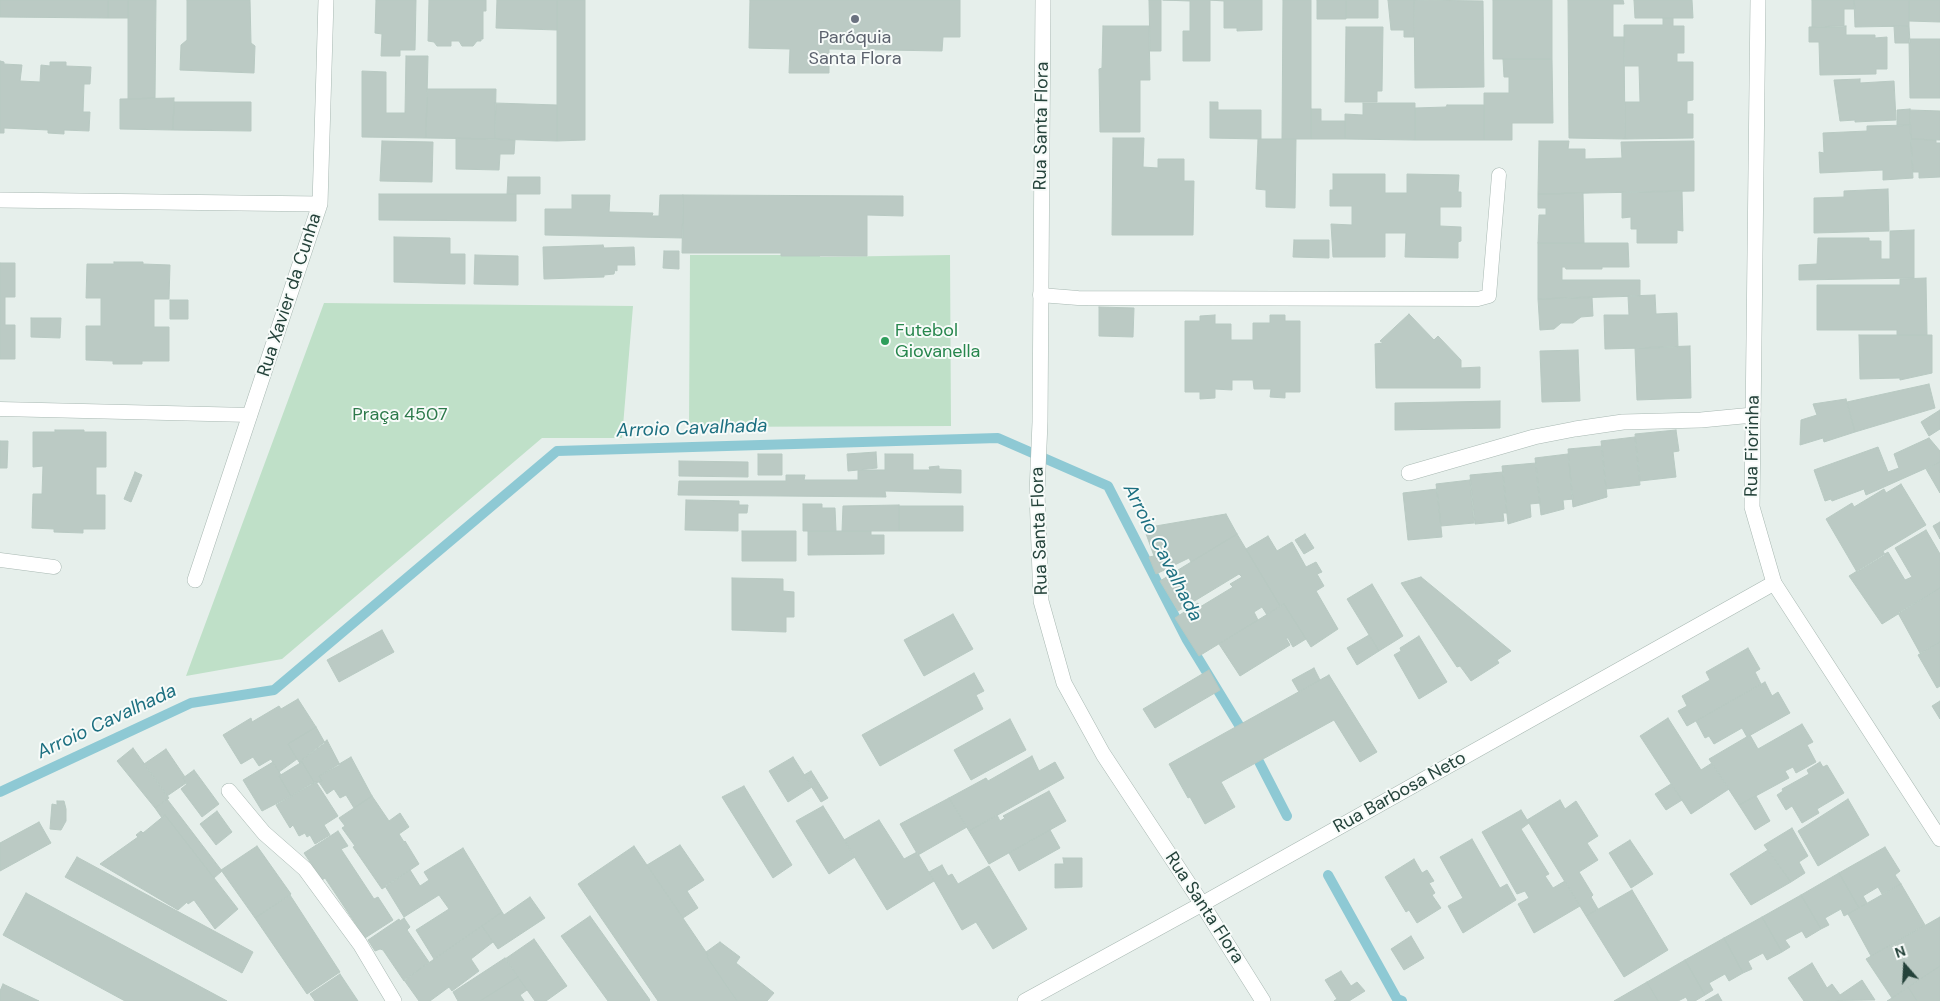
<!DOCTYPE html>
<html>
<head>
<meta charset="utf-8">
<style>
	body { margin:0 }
	#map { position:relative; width:1940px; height:1001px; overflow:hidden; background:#e6efeb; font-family:"DM Sans",sans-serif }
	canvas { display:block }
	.north { position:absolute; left:1880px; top:941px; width:50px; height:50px; -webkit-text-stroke:4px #f7fbf9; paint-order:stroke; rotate:341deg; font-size:14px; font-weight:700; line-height:20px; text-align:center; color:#24423a }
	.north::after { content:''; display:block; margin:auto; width:18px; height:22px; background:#24423a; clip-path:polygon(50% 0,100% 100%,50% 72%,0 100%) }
</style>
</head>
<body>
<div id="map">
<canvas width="1940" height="1001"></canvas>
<div class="north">N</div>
</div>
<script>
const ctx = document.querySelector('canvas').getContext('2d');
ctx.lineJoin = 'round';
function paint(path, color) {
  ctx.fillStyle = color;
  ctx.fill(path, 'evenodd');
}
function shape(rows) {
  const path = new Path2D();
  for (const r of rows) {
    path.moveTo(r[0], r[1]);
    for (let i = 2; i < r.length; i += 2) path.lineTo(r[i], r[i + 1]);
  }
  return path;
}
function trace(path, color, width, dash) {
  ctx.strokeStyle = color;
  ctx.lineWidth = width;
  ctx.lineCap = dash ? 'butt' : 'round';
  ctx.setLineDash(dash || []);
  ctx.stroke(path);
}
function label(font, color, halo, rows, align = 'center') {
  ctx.font = font + ' "DM Sans",sans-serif';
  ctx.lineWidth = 4;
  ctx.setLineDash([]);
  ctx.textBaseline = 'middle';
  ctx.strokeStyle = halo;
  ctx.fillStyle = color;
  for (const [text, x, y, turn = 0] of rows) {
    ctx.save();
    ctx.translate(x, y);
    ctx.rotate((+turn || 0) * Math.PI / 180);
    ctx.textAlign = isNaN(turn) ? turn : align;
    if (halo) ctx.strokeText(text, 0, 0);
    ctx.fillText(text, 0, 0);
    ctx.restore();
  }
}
paint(shape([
	[690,255,820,255,820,257,950,255,951,426,689,427],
	[324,303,633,306,622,438,542,438,282,659,186,676]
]), '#bfe0c8');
trace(shape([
	[1253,750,1287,816],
	[0,792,191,703,274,690,557,451,998,438,1108,486,1187,640,1245,735],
	[1328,875,1397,999,1402,1001]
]), '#8ec9d4', 10);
const building = shape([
	[0,0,108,0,108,18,0,17,0,0],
	[108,0,128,0,128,18,108,18,108,0],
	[128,0,156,0,155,98,128,99,128,0],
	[187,0,250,0,251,43,255,46,254,73,180,70,181,45,187,40,187,0],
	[376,0,416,0,415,50,400,50,400,56,381,56,382,34,375,33,376,0],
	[429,0,486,0,486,11,483,11,483,39,481,39,481,41,477,41,473,46,462,46,459,41,451,41,451,46,437,46,434,42,428,41,429,0],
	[497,0,557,0,557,30,496,28,497,0],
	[557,0,585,0,585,140,557,141,557,0],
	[750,0,960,0,960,37,943,37,942,51,829,49,829,73,789,73,790,49,749,48,750,0],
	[1149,0,1161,0,1161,51,1150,51,1149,0],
	[1163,0,1210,0,1210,61,1183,61,1183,31,1190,31,1190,1,1163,0],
	[1210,0,1262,0,1262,30,1237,31,1237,28,1224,28,1224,1,1210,0],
	[1283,0,1311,0,1311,139,1282,139,1283,0],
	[1317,0,1346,0,1346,19,1317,19,1317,0],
	[1346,0,1378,0,1378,18,1346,18,1346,0],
	[1388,0,1414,0,1414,37,1404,37,1404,30,1391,30,1388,0],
	[1414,0,1483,1,1484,87,1415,88,1414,0],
	[1493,0,1552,0,1552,59,1493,59,1493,0],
	[1568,0,1623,0,1624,4,1613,4,1613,37,1624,37,1625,139,1569,138,1568,0],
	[1634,0,1692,0,1693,18,1635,18,1634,0],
	[1812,0,1854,0,1855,9,1844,9,1844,27,1812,27,1812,0],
	[1854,0,1909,0,1909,26,1855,27,1854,0],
	[1909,0,1940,0,1940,22,1909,21,1909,0],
	[1663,18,1673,18,1673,26,1684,26,1684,53,1677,53,1677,62,1693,62,1693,100,1687,101,1687,114,1693,114,1693,138,1625,139,1625,102,1640,102,1639,66,1624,66,1624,25,1663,25,1663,18],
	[1103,26,1149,26,1150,80,1140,80,1140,132,1100,132,1099,69,1102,68,1103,26],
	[1846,26,1846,35,1875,35,1875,38,1887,37,1887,69,1876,69,1876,74,1820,75,1819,42,1809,42,1809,27,1846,26],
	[1894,26,1909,26,1910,43,1895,43,1894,26],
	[1346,27,1383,27,1382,91,1377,91,1377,102,1345,102,1346,27],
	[1909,39,1940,39,1940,98,1910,98,1909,39],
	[406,56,428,56,426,138,362,137,362,71,386,72,386,113,405,113,406,56],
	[1503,59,1552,59,1553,123,1512,123,1512,140,1484,140,1484,93,1509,93,1509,77,1504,77,1503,59],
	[0,61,4,62,4,64,22,65,20,81,40,82,41,65,50,66,50,62,66,62,66,66,91,67,90,84,84,84,83,112,90,112,89,131,64,130,64,134,48,133,48,130,4,128,4,133,0,133,0,61],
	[1860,79,1860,83,1894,81,1896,120,1855,122,1855,120,1840,121,1834,80,1860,79],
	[427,89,496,89,495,139,426,138,427,89],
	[174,98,173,130,120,129,120,99,174,98],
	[174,102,251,102,251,131,173,130,174,102],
	[1210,102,1218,102,1218,110,1261,110,1261,139,1210,138,1210,102],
	[495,103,557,105,557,141,495,139,495,103],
	[1363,103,1415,103,1415,140,1345,139,1345,114,1363,115,1363,103],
	[1447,105,1484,105,1484,140,1415,140,1415,108,1446,107,1447,105],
	[1311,109,1321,109,1321,121,1345,121,1345,139,1311,139,1311,109],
	[1910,109,1910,125,1897,126,1897,110,1910,109],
	[1910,110,1940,111,1940,140,1911,139,1910,110],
	[1910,125,1913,178,1883,180,1883,170,1820,173,1819,152,1824,153,1823,133,1867,131,1867,126,1910,125],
	[456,138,515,140,514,154,500,154,499,170,456,169,456,138],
	[1113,138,1144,138,1143,167,1158,168,1158,159,1184,159,1184,181,1194,181,1193,235,1112,235,1113,138],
	[1258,139,1296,139,1295,208,1266,207,1266,190,1256,189,1258,139],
	[1911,139,1936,140,1936,143,1940,143,1940,177,1919,178,1919,172,1913,172,1911,139],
	[382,141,433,142,432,182,380,181,382,141],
	[1539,141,1569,141,1568,149,1585,149,1585,159,1622,158,1621,142,1694,141,1694,191,1538,194,1539,141],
	[1333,174,1385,174,1385,193,1407,193,1407,174,1459,175,1458,192,1461,192,1461,207,1440,207,1440,226,1461,227,1461,241,1458,242,1458,258,1405,257,1406,233,1385,233,1385,257,1333,257,1331,224,1352,225,1352,206,1330,206,1330,190,1333,190,1333,174],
	[508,177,540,177,540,194,507,194,508,177],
	[1888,189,1889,231,1814,233,1814,198,1844,197,1844,191,1888,189],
	[1682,191,1683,231,1677,230,1677,243,1637,243,1637,229,1631,229,1631,217,1622,218,1622,192,1682,191],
	[1583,193,1584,243,1538,243,1539,215,1546,215,1546,208,1538,208,1538,194,1583,193],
	[379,194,516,194,516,221,379,220,379,194],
	[572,195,610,195,609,212,653,213,652,216,659,216,660,195,683,195,683,238,545,235,545,209,572,209,572,195],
	[683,195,903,196,903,216,867,215,867,256,781,256,781,253,682,253,683,195],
	[1914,230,1914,278,1799,280,1799,265,1817,264,1818,238,1869,238,1869,241,1881,241,1881,259,1890,259,1890,231,1914,230],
	[394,237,450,238,450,254,465,254,465,284,394,282,394,237],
	[1294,240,1329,240,1329,258,1293,257,1294,240],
	[1538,243,1628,243,1629,267,1602,267,1602,269,1566,269,1565,267,1562,267,1562,280,1640,280,1640,296,1538,299,1538,243],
	[603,245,604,248,634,247,635,265,617,265,617,271,615,270,614,274,604,275,604,277,544,279,543,247,603,245],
	[664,251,679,251,679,269,663,268,664,251],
	[475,255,518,256,518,285,474,284,475,255],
	[114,262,143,262,143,264,170,265,169,299,154,299,154,327,169,327,169,361,142,361,142,364,113,364,113,361,86,360,86,326,101,326,101,298,86,298,87,264,114,264,114,262],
	[0,263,15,263,15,297,5,297,5,325,15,325,15,359,0,359,0,263],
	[1926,278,1927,335,1897,335,1897,330,1817,330,1817,285,1900,285,1900,279,1926,278],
	[1655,295,1656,314,1677,313,1678,347,1605,349,1604,315,1629,315,1628,296,1655,295],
	[1592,297,1593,316,1581,317,1573,323,1561,323,1554,329,1540,330,1538,299,1592,297],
	[170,300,188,300,188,319,170,319,170,300],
	[1099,307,1134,308,1133,337,1099,336,1099,307],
	[1409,314,1434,340,1438,336,1461,360,1461,368,1480,367,1480,388,1376,388,1375,344,1383,343,1380,341,1409,314],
	[1215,315,1215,324,1231,324,1231,340,1253,340,1253,323,1270,323,1270,315,1285,315,1285,321,1300,321,1300,392,1285,392,1285,398,1270,397,1271,389,1254,389,1253,380,1232,380,1232,390,1215,389,1215,398,1200,399,1200,392,1185,392,1185,321,1200,321,1200,316,1215,315],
	[31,318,61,318,60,338,31,337,31,318],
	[1859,335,1932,335,1932,373,1900,380,1900,378,1860,379,1859,335],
	[1690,346,1691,398,1637,400,1635,348,1690,346],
	[1578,350,1580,401,1542,402,1540,351,1578,350],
	[1929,384,1935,408,1855,432,1847,402,1929,384],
	[1846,399,1855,432,1824,442,1823,438,1800,445,1801,420,1817,415,1813,404,1846,399],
	[1500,401,1500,428,1395,430,1395,403,1500,401],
	[1940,410,1940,429,1929,436,1921,422,1940,410],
	[55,430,84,430,84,432,106,432,106,467,96,467,96,495,105,495,105,529,83,529,83,533,54,532,54,529,32,528,33,494,42,494,43,466,33,467,33,432,55,432,55,430],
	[1676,430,1679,451,1673,452,1676,477,1640,481,1635,434,1676,430],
	[1635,437,1640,485,1606,489,1601,441,1635,437],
	[1929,438,1940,451,1940,462,1866,495,1864,489,1832,501,1831,499,1825,501,1814,470,1878,447,1888,472,1899,468,1894,454,1929,438],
	[0,441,8,441,7,468,0,468,0,441],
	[1602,446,1607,497,1573,507,1568,449,1602,446],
	[876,452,877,468,848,471,847,454,876,452],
	[758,454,782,454,782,475,758,475,758,454],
	[885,454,913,454,913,470,930,470,929,467,939,466,939,469,961,470,961,493,885,491,886,497,678,495,679,481,786,481,786,475,805,475,804,480,858,480,858,470,885,470,885,454],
	[1568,454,1573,499,1563,500,1564,509,1541,515,1535,458,1568,454],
	[679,461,748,462,748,477,679,476,679,461],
	[1940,462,1940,493,1926,469,1940,462],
	[1536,463,1540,503,1530,504,1531,517,1508,524,1502,466,1536,463],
	[135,472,142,475,131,502,124,499,135,472],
	[1503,472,1507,513,1503,513,1504,521,1475,524,1470,475,1503,472],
	[1470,480,1474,523,1441,526,1436,484,1470,480],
	[1901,484,1926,525,1883,551,1885,555,1857,572,1826,519,1852,503,1854,507,1884,489,1886,493,1901,484],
	[1437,489,1442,537,1408,540,1403,493,1437,489],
	[686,500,739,501,739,505,748,505,747,513,738,513,738,531,685,530,686,500],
	[803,504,822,504,822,508,835,508,836,531,803,531,803,504],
	[899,505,899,531,842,531,843,506,899,505],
	[899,506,963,506,963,531,899,531,899,506],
	[1226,514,1237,534,1191,562,1189,558,1156,574,1149,557,1154,556,1144,528,1226,514],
	[1940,522,1940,539,1933,526,1940,522],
	[1926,530,1940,554,1940,588,1882,624,1849,576,1888,552,1905,580,1912,577,1895,548,1926,530],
	[742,531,796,531,796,561,742,561,742,531],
	[808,531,871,531,871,535,884,535,884,554,808,555,808,531],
	[1237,534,1280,606,1267,615,1262,607,1254,612,1258,620,1199,656,1175,618,1198,603,1200,607,1233,587,1230,584,1242,577,1239,574,1178,611,1160,581,1237,534],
	[1305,534,1314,548,1304,554,1295,540,1305,534],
	[1268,536,1277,551,1292,542,1306,567,1316,562,1322,572,1317,574,1324,586,1316,591,1338,629,1311,647,1284,604,1280,606,1246,549,1268,536],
	[1421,577,1511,651,1497,660,1499,663,1471,681,1460,666,1457,667,1401,583,1421,577],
	[732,578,783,579,783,591,794,592,794,617,786,617,786,632,732,630,732,578],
	[1372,584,1403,636,1379,651,1347,599,1372,584],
	[1940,588,1940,642,1920,653,1898,613,1940,588],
	[1284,604,1306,639,1293,647,1288,638,1286,638,1290,645,1240,676,1219,644,1284,604],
	[953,614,973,649,924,676,904,640,953,614],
	[382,630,394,652,339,682,327,660,382,630],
	[1369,635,1379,651,1357,665,1347,648,1369,635],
	[1419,636,1447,682,1419,699,1394,655,1401,651,1400,648,1419,636],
	[1940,642,1940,686,1937,688,1918,655,1940,642],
	[1748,648,1760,669,1755,672,1761,684,1687,726,1678,711,1687,706,1682,696,1710,680,1706,672,1748,648],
	[1314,668,1320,680,1299,692,1292,680,1314,668],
	[1209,670,1220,690,1155,728,1143,709,1209,670],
	[974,673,984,691,976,695,983,709,880,766,862,735,974,673],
	[1329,675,1377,752,1360,762,1334,720,1221,782,1235,807,1205,824,1190,797,1188,798,1169,764,1329,675],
	[1765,682,1772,696,1778,692,1790,713,1747,737,1742,728,1714,744,1709,736,1705,738,1696,721,1765,682],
	[298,699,316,727,288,744,297,759,279,772,271,759,259,766,253,757,241,764,223,735,251,718,252,722,279,706,281,709,298,699],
	[1940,701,1940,719,1932,706,1940,701],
	[1668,718,1701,770,1712,763,1729,789,1691,814,1640,736,1668,718],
	[1010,719,1026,750,971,780,954,750,1010,719],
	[1802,724,1813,742,1807,745,1816,762,1796,773,1793,767,1785,771,1789,778,1739,805,1709,759,1750,735,1758,749,1802,724],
	[316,727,325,743,299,762,288,744,316,727],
	[327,740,340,765,319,776,322,781,312,784,314,782,302,762,300,763,299,762,327,740],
	[133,748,169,798,155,808,117,761,133,748],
	[166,749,185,777,183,778,186,783,167,796,144,764,166,749],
	[1032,756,1039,771,1055,762,1064,778,969,831,949,798,986,778,988,781,1032,756],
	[351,757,372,796,354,808,346,795,340,798,334,789,327,794,319,782,322,781,319,776,351,757],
	[793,757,812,787,788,802,769,771,793,757],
	[273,762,281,775,279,776,291,796,262,811,243,780,273,762],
	[302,762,314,782,291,796,279,776,302,762],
	[1820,762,1823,767,1827,765,1844,793,1817,809,1819,813,1802,823,1792,806,1786,810,1777,795,1783,791,1782,789,1809,774,1807,770,1820,762],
	[194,770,219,804,202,817,181,789,187,784,183,778,194,770],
	[811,771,828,798,821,802,804,775,811,771],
	[316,782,338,816,324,825,330,835,315,844,310,835,307,837,305,833,299,836,293,825,290,828,276,805,316,782],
	[1671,784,1682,800,1666,810,1655,794,1671,784],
	[744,786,792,865,773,878,722,797,744,786],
	[1049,791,1066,821,989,864,969,831,997,815,1000,821,1005,818,1003,816,1049,791],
	[372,796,389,821,400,813,409,827,399,834,404,842,405,841,419,864,382,889,353,847,355,846,342,828,345,826,339,818,372,796],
	[1756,796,1770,821,1755,830,1739,805,1756,796],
	[949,798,967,827,918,855,900,824,949,798],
	[167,799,222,871,214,878,165,815,162,818,155,808,167,799],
	[1848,799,1869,835,1818,866,1798,831,1848,799],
	[1560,800,1565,809,1576,801,1598,836,1587,843,1598,860,1579,872,1593,895,1591,897,1598,909,1586,916,1527,820,1560,800],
	[57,801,64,801,66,809,66,821,61,830,50,829,52,804,57,805,57,801],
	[823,806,855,857,829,874,796,821,823,806],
	[1521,810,1529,823,1521,829,1549,874,1545,876,1553,888,1565,881,1580,906,1534,933,1518,904,1529,898,1525,891,1517,894,1482,832,1521,810],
	[217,811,232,832,216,845,200,824,217,811],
	[165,815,238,909,215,929,194,900,188,904,187,902,178,910,100,864,138,837,136,835,141,831,143,833,165,815],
	[879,820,904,859,917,852,934,881,887,910,844,840,879,820],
	[39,822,51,843,0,871,0,843,39,822],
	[1792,828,1808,856,1799,862,1805,873,1791,882,1764,845,1792,828],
	[1050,830,1060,848,1019,871,1009,853,1050,830],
	[338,831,348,846,341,849,374,899,378,897,393,920,365,938,325,878,322,880,304,853,338,831],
	[1472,839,1500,888,1507,884,1516,900,1463,933,1448,906,1463,898,1440,857,1472,839],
	[1630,840,1653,874,1631,888,1609,853,1630,840],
	[680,845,704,880,687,891,698,908,683,918,647,865,680,845],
	[257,846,291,894,255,918,221,870,257,846],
	[634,846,706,952,708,956,707,957,737,1001,658,1001,578,884,634,846],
	[1885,847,1900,871,1895,875,1901,884,1882,894,1878,887,1863,896,1867,903,1859,908,1839,873,1885,847],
	[463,848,502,912,434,959,416,930,449,909,439,895,404,917,385,886,410,870,420,886,429,880,424,872,463,848],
	[1768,850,1791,882,1751,905,1730,874,1768,850],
	[77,857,253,952,242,973,65,877,77,857],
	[1063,858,1082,858,1082,887,1055,888,1055,864,1064,864,1063,858],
	[1414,859,1422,873,1427,870,1434,881,1429,883,1435,893,1432,895,1441,908,1417,923,1409,910,1406,912,1385,877,1414,859],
	[942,865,948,876,952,874,958,884,989,866,1027,929,993,949,976,922,962,930,929,872,942,865],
	[1839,873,1859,908,1844,916,1841,909,1825,918,1829,925,1821,929,1801,895,1839,873],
	[1901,884,1925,925,1871,956,1848,914,1901,884],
	[1632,890,1668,950,1624,977,1586,916,1632,890],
	[26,893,227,1001,125,1001,3,935,26,893],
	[290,895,340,972,307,994,255,918,290,895],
	[1801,895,1821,929,1806,938,1802,931,1785,940,1790,947,1782,952,1762,917,1801,895],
	[530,897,545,918,498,949,482,926,502,912,504,915,530,897],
	[590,916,650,1000,649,1001,608,1001,561,936,590,916],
	[1762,917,1782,952,1767,960,1763,953,1748,961,1752,969,1743,973,1724,938,1762,917],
	[1940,917,1940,966,1892,998,1866,959,1940,917],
	[404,918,410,927,407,930,429,962,404,981,383,950,380,949,375,951,368,940,399,919,400,921,404,918],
	[482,926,493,942,471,959,479,971,452,991,449,987,430,1001,419,1001,404,980,482,926],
	[1411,936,1424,958,1404,970,1391,949,1411,936],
	[1724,938,1743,973,1729,981,1725,974,1709,983,1713,990,1705,995,1685,960,1724,938],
	[534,939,567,986,546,1001,535,1001,505,959,534,939],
	[720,942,740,957,736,963,774,993,767,1001,737,1001,707,957,708,956,706,952,720,942],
	[505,958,518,977,480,1001,458,1001,453,992,505,958],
	[1685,960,1705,995,1695,1001,1688,1001,1686,997,1678,1001,1658,1001,1647,982,1685,960],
	[1812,963,1827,988,1832,984,1840,995,1862,980,1875,1000,1804,1001,1788,978,1812,963],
	[1940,966,1940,1001,1917,1001,1908,987,1940,966],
	[1341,971,1351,986,1357,982,1365,991,1349,1001,1334,1001,1337,999,1325,980,1341,971],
	[340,974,358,1001,315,1001,310,994,340,974],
	[518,977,527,990,520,995,524,1001,480,1001,518,977],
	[1647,982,1658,1001,1614,1001,1647,982],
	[3,984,39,1001,0,1001,0,991,3,984],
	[1908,987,1917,1001,1887,1001,1892,998,1908,987],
	[1718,994,1722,1001,1705,1001,1716,995,1718,994]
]);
paint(building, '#bbcac4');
trace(building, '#b8c9c2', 1);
const service = shape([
	[1040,295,1078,298,1478,299,1489,296,1499,175],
	[0,409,250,415],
	[0,560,54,567]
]);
const minor = shape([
	[0,200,320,204],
	[1409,473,1534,437,1575,429,1623,422,1701,420,1753,415],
	[195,580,320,204,326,0],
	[229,791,264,833,305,869,360,944,394,1001],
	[1025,1001,1202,904,1774,583]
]);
const tertiary = shape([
	[1043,0,1040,422,1037,493,1041,601,1064,683,1103,754,1202,904,1263,1001],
	[1758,0,1752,507,1774,583,1940,839]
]);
trace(service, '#a8b8b2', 15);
trace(minor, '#a8b8b2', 16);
trace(tertiary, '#a8b8b2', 16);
trace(service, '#fff', 14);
trace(minor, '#fff', 15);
trace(tertiary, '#fff', 15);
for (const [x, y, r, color] of [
	[855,19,5,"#6b7280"],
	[885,341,5,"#2e9e5b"]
]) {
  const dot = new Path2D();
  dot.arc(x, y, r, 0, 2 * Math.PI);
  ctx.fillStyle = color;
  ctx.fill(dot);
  trace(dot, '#f7fbf9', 2);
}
label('18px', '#5b616d', '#f7fbf9', [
	["Paróquia",855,38],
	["Santa Flora",855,59]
]);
label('18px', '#24423a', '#f7fbf9', [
	["Rua Santa Flora",1042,126,-89],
	["Rua Xavier da Cunha",290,295,-72],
	["Rua Fiorinha",1753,446,-89],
	["Rua Santa Flora",1040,531,-92],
	["Rua Barbosa Neto",1400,793,-29],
	["Rua Santa Flora",1204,908,57]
]);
label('18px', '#27864d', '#f7fbf9', [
	["Futebol",895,331],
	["Giovanella",895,352]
], 'left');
label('18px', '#2d7a4b', '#f7fbf9', [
	["Praça 4507",400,415]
]);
label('italic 19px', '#1c6f80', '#f7fbf9', [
	["Arroio Cavalhada",692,429,-2],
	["Arroio Cavalhada",1162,553,63],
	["Arroio Cavalhada",107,722,-25]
]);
</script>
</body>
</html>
